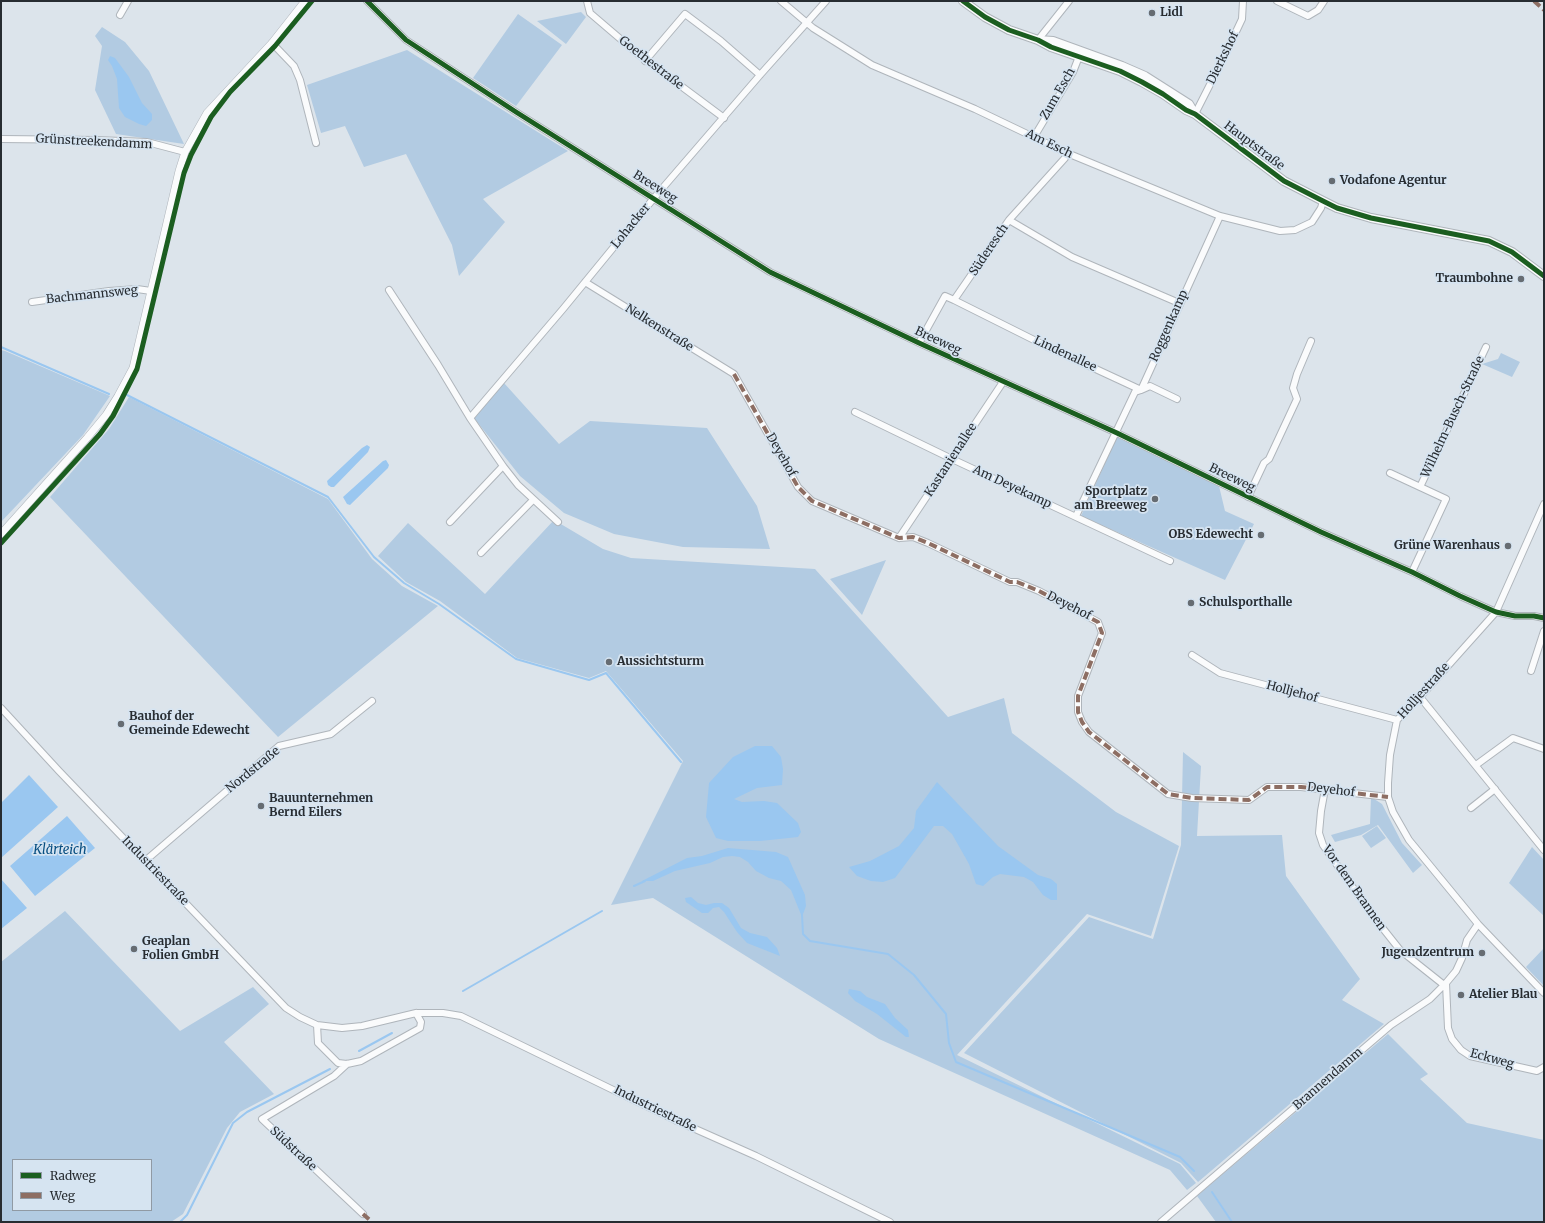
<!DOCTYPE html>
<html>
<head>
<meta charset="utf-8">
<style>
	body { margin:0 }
	#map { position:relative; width:1545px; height:1223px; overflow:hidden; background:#dce4eb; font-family:Merriweather,serif }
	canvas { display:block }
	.frame { position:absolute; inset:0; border:2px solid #272c31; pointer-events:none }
	.legend { position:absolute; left:12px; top:1159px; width:140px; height:52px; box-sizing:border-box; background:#d6e4f1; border:1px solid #909aa4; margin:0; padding:5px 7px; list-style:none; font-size:12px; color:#272c31 }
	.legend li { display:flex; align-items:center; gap:8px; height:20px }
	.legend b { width:20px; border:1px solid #909aa4 }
</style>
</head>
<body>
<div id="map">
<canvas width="1545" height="1223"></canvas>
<div class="frame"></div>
<ul class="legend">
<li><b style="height:5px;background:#1b5e20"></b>Radweg</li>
<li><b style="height:5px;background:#8d6e63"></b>Weg</li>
</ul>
</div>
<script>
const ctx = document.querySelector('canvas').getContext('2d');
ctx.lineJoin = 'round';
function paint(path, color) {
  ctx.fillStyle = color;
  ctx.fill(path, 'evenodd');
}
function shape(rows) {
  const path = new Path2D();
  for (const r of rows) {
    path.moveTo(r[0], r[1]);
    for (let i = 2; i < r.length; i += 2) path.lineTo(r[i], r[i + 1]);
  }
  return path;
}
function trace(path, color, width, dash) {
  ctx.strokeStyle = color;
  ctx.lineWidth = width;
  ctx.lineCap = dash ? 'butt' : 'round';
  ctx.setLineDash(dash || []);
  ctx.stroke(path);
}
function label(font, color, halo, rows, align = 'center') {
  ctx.font = font + ' Merriweather,serif';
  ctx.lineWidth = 3.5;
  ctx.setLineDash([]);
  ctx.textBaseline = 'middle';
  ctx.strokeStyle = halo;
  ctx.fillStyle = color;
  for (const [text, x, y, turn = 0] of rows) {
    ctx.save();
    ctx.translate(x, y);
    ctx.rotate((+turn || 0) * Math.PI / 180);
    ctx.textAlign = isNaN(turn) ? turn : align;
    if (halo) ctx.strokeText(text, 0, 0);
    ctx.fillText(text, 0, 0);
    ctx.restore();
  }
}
paint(shape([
	[581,12,586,17,566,44,537,21],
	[518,14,562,45,516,106,473,78],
	[102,27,125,42,149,71,184,144,116,134,95,90,102,46,95,36],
	[407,50,568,151,483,199,505,222,459,276,452,245,406,154,364,167,345,126,321,133,307,85],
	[1,350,5,351,110,396,83,435,1,522],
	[1501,353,1520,362,1512,377,1482,364,1498,359],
	[504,383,559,444,590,421,707,428,757,506,770,549,683,547,614,534,564,513,520,476,474,418],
	[129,397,328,499,372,559,402,586,438,606,278,737,50,497,109,429],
	[1117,437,1219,486,1225,511,1254,524,1225,580,1081,516],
	[554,520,603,549,631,558,815,569,948,717,1004,698,1012,733,1116,812,1179,846,1151,936,1087,914,957,1055,1180,1164,1196,1183,1187,1190,1170,1170,879,1039,653,898,611,905,683,761,606,671,589,678,517,658,440,601,406,582,378,556,408,523,485,594],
	[886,560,862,615,830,579],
	[1183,752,1201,766,1197,836,1282,835,1286,876,1360,979,1342,1000,1384,1024,1198,1182,1181,1163,964,1053,1089,917,1153,939,1181,845],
	[1371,797,1382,804,1402,843,1422,865,1413,873,1378,825,1361,835,1335,842,1331,835,1370,824],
	[1377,826,1386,838,1371,848,1362,836],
	[1532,847,1544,860,1544,916,1509,883],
	[65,911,180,1031,253,987,269,1004,224,1042,274,1094,240,1112,227,1128,183,1214,171,1222,1,1222,1,962],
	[13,1160,151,1160,151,1210,13,1210],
	[1544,948,1544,986,1526,967],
	[1388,1034,1428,1074,1420,1079,1467,1123,1544,1140,1544,1222,1216,1222,1197,1196]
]), '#b2cbe2');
paint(shape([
	[110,56,115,58,129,77,142,103,152,114,152,120,146,126,139,124,125,117,119,108,117,79,112,66,108,60],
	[367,445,370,447,368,452,334,487,331,487,328,485,327,481,362,448],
	[386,460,389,465,388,468,350,505,347,504,343,497,383,461],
	[755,746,772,746,781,757,783,769,782,785,757,788,734,799,742,802,764,801,777,803,798,823,801,832,798,837,760,841,728,841,716,838,706,817,709,783,733,757],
	[29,775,58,807,1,858,1,803],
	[937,782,998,846,1038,875,1051,879,1057,884,1057,900,1051,900,1043,895,1033,882,1024,877,1000,874,993,877,983,886,976,884,969,864,952,834,943,826,934,826,895,878,883,882,871,881,857,876,849,867,870,861,899,846,914,828,916,811],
	[67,816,95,848,35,896,10,866],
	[728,848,776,852,788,857,805,895,806,906,802,917,791,890,781,881,769,878,756,871,748,862,740,857,732,856,723,857,710,863,675,871,653,881,642,881,687,858,702,856],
	[1,879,27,908,1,929],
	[691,897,698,903,706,905,714,903,722,903,729,908,741,928,750,933,767,937,777,948,780,956,747,943,737,932,724,912,719,907,713,908,708,913,702,913,686,902,685,898],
	[849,989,860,991,867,997,885,1004,895,1018,908,1030,909,1037,906,1037,877,1014,855,1001,848,993]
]), '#9ac7f0');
trace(shape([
	[1,347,109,394],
	[127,395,328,497,374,557,404,583,439,604,516,659,589,680,606,673,681,762],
	[634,886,645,881],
	[802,915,803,934,810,941,888,954,914,975,946,1014,949,1043,956,1062,1180,1157,1194,1171],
	[463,991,602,911],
	[359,1051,392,1033],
	[1212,1192,1232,1222],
	[180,1222,187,1215,233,1123,247,1112,330,1069]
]), '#9ac7f0', 2);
const minor = shape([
	[367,1,406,40,516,112,770,272,919,343,1117,433,1321,532,1412,572,1460,596,1496,612,1515,616,1534,616,1544,618],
	[587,1,590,13,638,54,724,118],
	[781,1,813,28,872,65,975,109,1067,153,1220,216,1280,231,1295,230,1312,222,1321,208,1323,201],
	[1277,1,1308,16,1318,10,1324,1],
	[120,15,128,1],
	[1038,40,1069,1],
	[272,43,294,66,300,80,316,143],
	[645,61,685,14,721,41,760,75],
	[1195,114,1225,55,1242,19,1243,1],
	[1034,137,1073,72,1080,54],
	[1,139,96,140,147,142,185,152],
	[1009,220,1072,257,1179,303],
	[585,282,734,374,798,487,812,501,899,538,913,537,928,543,1010,582,1017,582,1039,591,1098,622,1102,633,1078,696,1078,712,1082,722,1089,732,1168,794,1192,798,1249,800,1267,787,1301,787,1388,797],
	[389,290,438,365,470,418,503,466,518,485,558,522],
	[954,300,1044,345,1141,390,1150,386,1177,399],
	[32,302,109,291,137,289,151,291],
	[919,343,945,296,954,300,1009,220,1065,158,1067,153],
	[855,412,952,459,1170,561],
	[470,418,563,309,654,198,760,75,826,1],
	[1390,473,1446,499,1412,572],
	[1420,487,1486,347],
	[1248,497,1264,463,1269,459,1297,399,1293,388,1297,374,1311,341],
	[1544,504,1496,612,1420,697,1397,720,1390,755,1388,783,1388,797,1393,812,1409,840,1478,924,1544,993],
	[1076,516,1135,392,1141,390,1220,216],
	[450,522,503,466],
	[899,538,1003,382],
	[481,553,533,500],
	[1192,655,1220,673,1397,720],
	[1531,671,1544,631],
	[1420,697,1544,850],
	[1,708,59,771,286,1008,300,1017,317,1025,342,1028,362,1026,416,1013,443,1013,461,1016,675,1120,756,1156,890,1222],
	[1476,765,1513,738,1544,749],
	[1325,789,1321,811,1319,833,1323,845,1373,916,1400,950,1444,985],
	[1471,808,1495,789],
	[145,861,279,746,331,734,372,701],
	[1446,983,1448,1028,1452,1039,1461,1050,1470,1056,1537,1071,1544,1067],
	[317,1025,318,1043,338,1063,347,1064,361,1061,420,1028,421,1022,416,1013],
	[347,1064,334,1076,262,1119,363,1214],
	[1161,1222,1391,1025,1430,999,1446,983,1456,971,1462,958,1467,940,1478,924]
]);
const tertiary = shape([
	[1,534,87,438,106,415,118,396,133,368,179,171,185,152,207,113,272,43,305,1]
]);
const secondary = shape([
	[963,1,985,17,1009,30,1038,40,1053,41,1122,66,1145,76,1189,104,1195,114],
	[1038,40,1051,47,1120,71,1142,82,1163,94,1186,110,1195,114,1284,181,1323,201,1337,208,1371,218,1489,241,1512,252,1544,276]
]);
trace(minor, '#afb5bb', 8);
trace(tertiary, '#afb5bb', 8);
trace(secondary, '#afb5bb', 10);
trace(minor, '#fafbfc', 6);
trace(tertiary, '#fafbfc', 7);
trace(secondary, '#fafbfc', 8);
trace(shape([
	[1534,1,1544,10],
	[734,374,798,487,812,501,899,538,913,537,928,543,1010,582,1017,582,1039,591,1098,622,1102,633,1078,696,1078,712,1082,722,1089,732,1168,794,1192,798,1249,800,1267,787,1301,787,1388,797],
	[363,1214,372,1222]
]), '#8d6e63', 4, [8, 4]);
trace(shape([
	[367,1,406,40,516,112,770,272,919,343,1117,433,1321,532,1412,572,1460,596,1496,612,1515,616,1534,616,1544,618],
	[963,1,985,17,1009,30,1038,40,1051,47,1120,71,1142,82,1163,94,1186,110,1195,114,1284,181,1323,201,1337,208,1371,218,1489,241,1512,252,1544,276],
	[1,543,100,434,113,416,137,369,184,173,191,155,211,117,230,92,275,46,312,1]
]), '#1b5e20', 5);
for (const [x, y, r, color] of [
	[1152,13,4,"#666c72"],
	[1332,181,4,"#666c72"],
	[1521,279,4,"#666c72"],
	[1155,499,4,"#666c72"],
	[1261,535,4,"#666c72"],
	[1508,546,4,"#666c72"],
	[1191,603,4,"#666c72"],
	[609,662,4,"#666c72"],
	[121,724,4,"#666c72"],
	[261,806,4,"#666c72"],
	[134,949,4,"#666c72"],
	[1482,953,4,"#666c72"],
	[1461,995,4,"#666c72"]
]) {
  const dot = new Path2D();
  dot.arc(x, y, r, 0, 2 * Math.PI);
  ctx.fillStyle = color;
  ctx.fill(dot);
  trace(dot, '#d6e4f1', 1.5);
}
label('bold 12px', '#272c31', '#d6e4f1', [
	["Lidl",1160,13],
	["Vodafone Agentur",1340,181],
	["Traumbohne",1513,279,"right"],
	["Sportplatz",1147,492,"right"],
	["am Breeweg",1147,506,"right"],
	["OBS Edewecht",1253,535,"right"],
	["Grüne Warenhaus",1500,546,"right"],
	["Schulsporthalle",1199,603],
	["Aussichtsturm",617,662],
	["Bauhof der",129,717],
	["Gemeinde Edewecht",129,731],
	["Bauunternehmen",269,799],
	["Bernd Eilers",269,813],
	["Geaplan",142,942],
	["Folien GmbH",142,956],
	["Jugendzentrum",1474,953,"right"],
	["Atelier Blau",1469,995]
], 'left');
label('12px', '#272c31', '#d6e4f1', [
	["Dierkshof",1223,58,-64],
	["Goethestraße",651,63,38],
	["Zum Esch",1058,94,-60],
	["Grünstreekendamm",94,142,3],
	["Am Esch",1049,144,26],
	["Hauptstraße",1254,146,37],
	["Breeweg",655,187,32],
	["Lohacker",631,226,-51],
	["Süderesch",989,250,-56],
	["Bachmannsweg",92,295,-6],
	["Roggenkamp",1169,326,-66],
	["Nelkenstraße",659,328,32],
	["Breeweg",938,341,25],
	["Lindenallee",1065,354,25],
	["Wilhelm-Busch-Straße",1453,417,-65],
	["Deyehof",781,455,60],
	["Kastanienallee",951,460,-57],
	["Breeweg",1232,478,26],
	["Am Deyekamp",1012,487,25],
	["Deyehof",1069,606,27],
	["Holljestraße",1424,691,-48],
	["Holljehof",1292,692,15],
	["Nordstraße",253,770,-39],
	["Deyehof",1331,790,7],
	["Industriestraße",155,871,46],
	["Vor dem Brannen",1354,888,55],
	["Eckweg",1492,1059,15],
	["Brannendamm",1328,1079,-41],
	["Industriestraße",655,1109,26],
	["Südstraße",293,1149,43]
]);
label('italic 13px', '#074e81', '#d6e4f1', [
	["Klärteich",60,850]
]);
</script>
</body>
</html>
